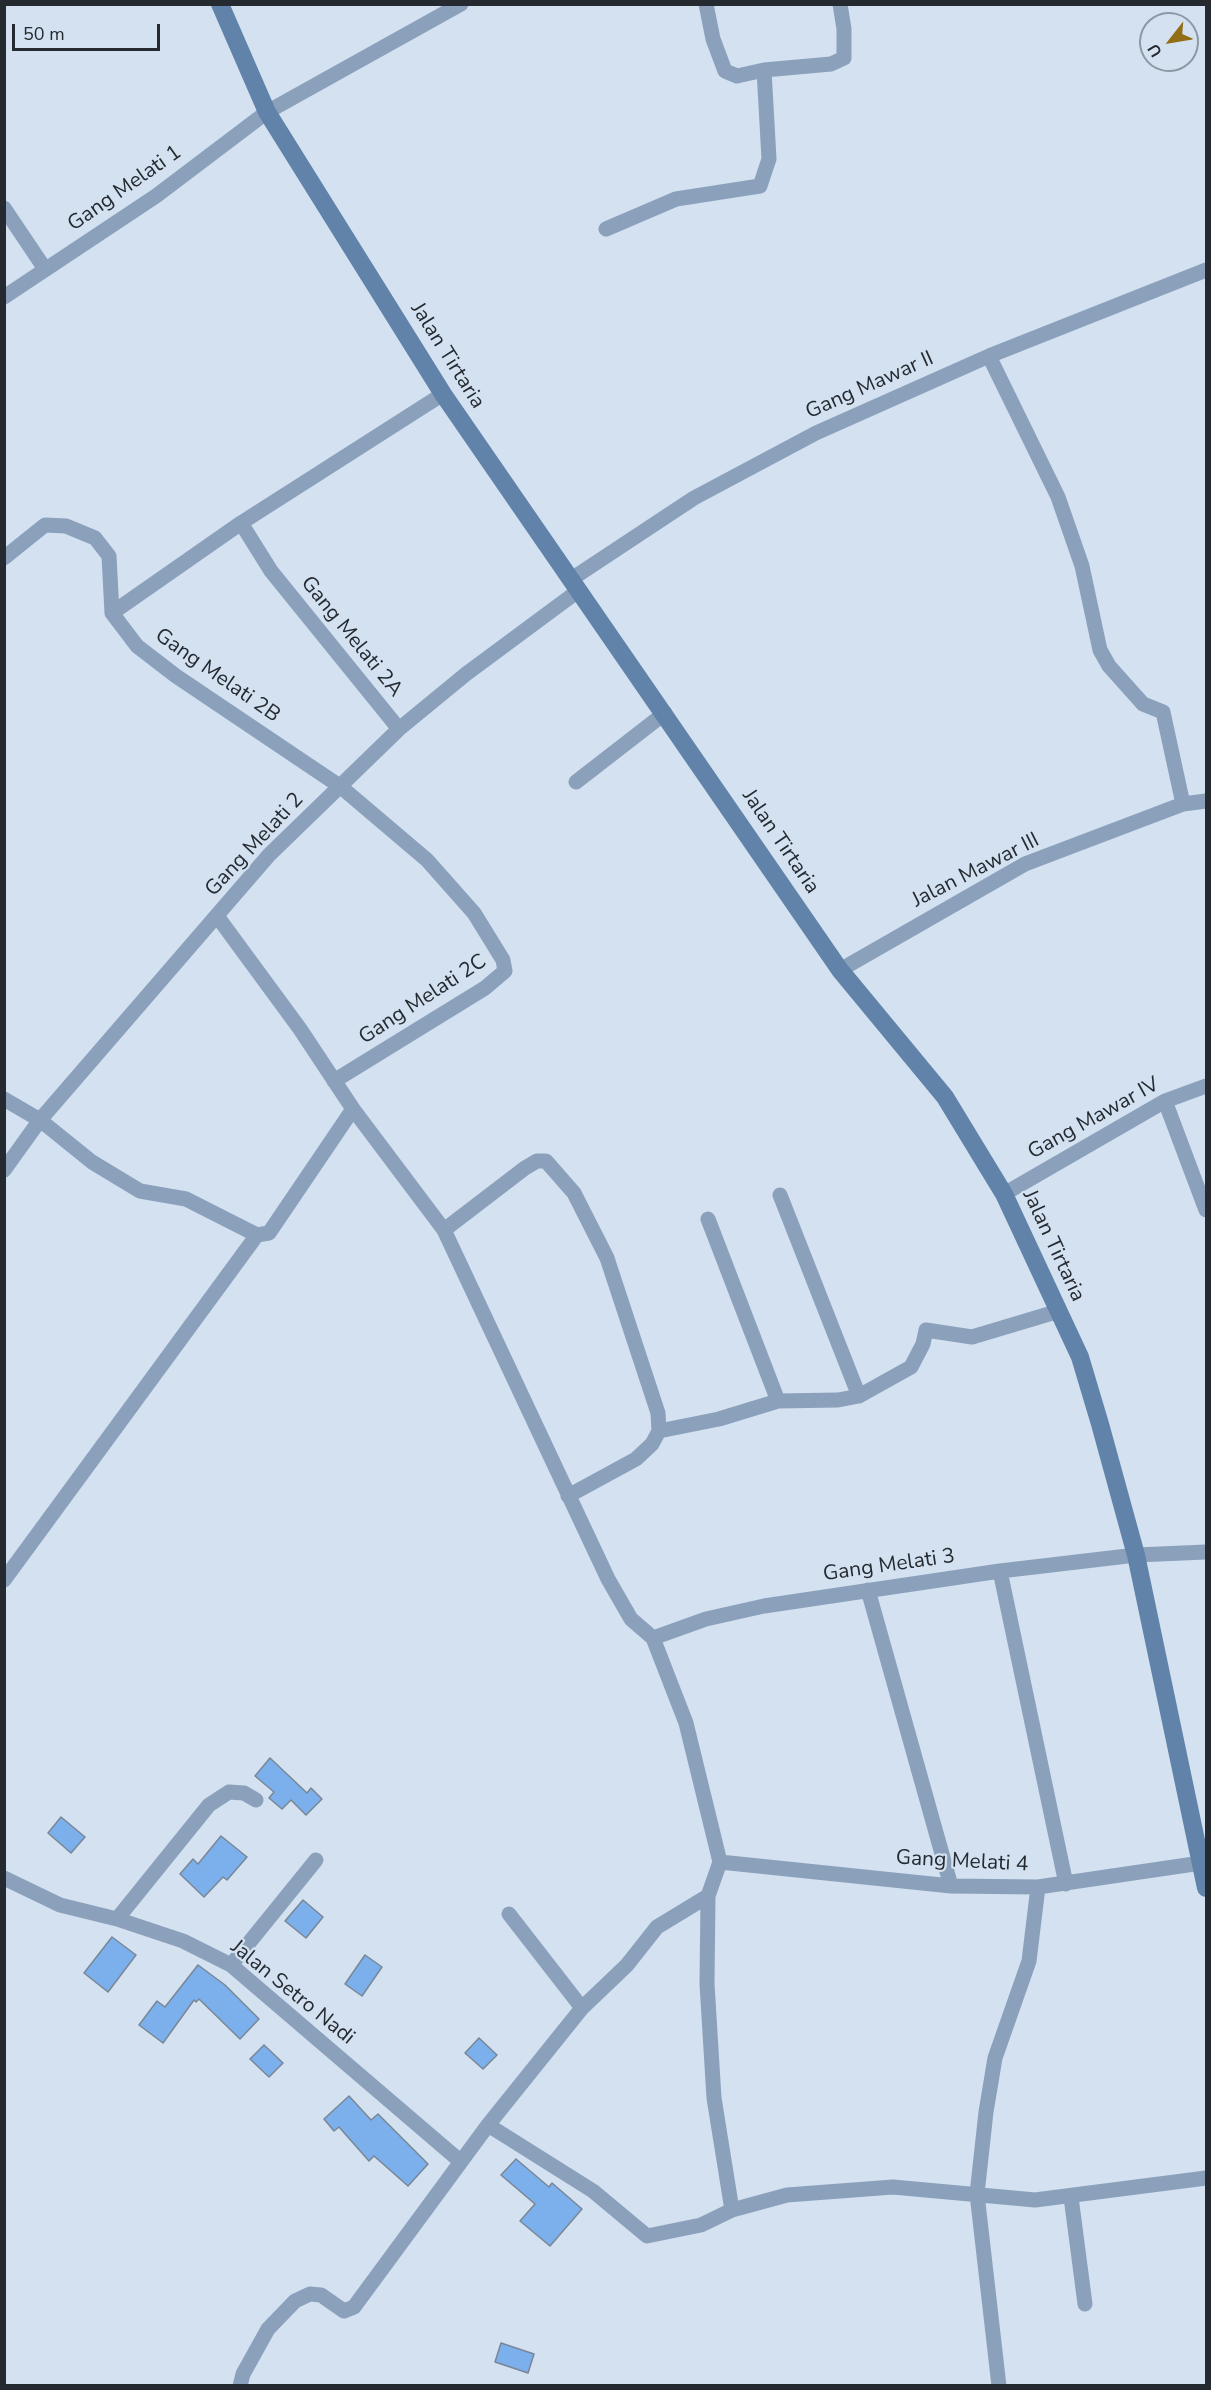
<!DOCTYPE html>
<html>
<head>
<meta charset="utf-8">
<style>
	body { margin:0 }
	#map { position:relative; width:1211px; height:2390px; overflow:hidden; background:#d3e1f1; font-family:"Nunito Sans",sans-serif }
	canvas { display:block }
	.frame { position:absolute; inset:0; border:6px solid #242a30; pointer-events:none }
	.north { position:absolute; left:1139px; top:12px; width:60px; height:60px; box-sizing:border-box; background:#d3e1f1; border:2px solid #8d98a4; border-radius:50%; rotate:239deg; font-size:16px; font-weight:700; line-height:24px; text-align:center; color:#242a30 }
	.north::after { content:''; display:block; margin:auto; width:21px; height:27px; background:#926f16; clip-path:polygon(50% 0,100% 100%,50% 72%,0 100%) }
	.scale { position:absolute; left:12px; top:24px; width:148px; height:27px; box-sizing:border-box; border:3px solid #242a30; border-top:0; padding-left:8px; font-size:18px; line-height:21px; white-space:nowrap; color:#242a30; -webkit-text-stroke:4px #d3e1f1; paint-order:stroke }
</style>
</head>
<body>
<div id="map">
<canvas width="1211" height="2390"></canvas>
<div class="frame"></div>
<div class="north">U</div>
<div class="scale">50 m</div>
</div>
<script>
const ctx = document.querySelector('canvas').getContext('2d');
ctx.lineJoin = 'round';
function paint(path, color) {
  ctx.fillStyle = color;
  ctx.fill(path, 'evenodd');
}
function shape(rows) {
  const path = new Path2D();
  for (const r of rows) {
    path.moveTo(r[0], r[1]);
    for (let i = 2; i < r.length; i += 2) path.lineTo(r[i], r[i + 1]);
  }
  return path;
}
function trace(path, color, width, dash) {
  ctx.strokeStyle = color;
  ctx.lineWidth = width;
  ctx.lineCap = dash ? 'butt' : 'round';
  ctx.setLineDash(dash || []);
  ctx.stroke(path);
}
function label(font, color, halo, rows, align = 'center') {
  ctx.font = font + ' "Nunito Sans",sans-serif';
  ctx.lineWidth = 4.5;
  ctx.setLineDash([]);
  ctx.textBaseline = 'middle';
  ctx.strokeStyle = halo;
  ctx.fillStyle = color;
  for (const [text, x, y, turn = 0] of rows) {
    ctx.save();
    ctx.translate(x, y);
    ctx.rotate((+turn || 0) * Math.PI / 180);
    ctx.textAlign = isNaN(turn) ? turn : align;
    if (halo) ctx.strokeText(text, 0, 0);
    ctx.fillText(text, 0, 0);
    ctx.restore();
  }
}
const building = shape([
	[270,1758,307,1793,311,1788,322,1799,306,1815,291,1800,282,1809,269,1798,274,1792,255,1776,270,1758],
	[61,1817,85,1837,71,1853,48,1833,61,1817],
	[221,1836,247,1857,227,1880,223,1877,204,1897,180,1874,193,1859,198,1864,221,1836],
	[303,1900,323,1917,306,1938,285,1921,303,1900],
	[112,1937,136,1955,108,1992,84,1973,112,1937],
	[365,1955,382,1967,362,1996,345,1984,365,1955],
	[198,1965,225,1985,259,2019,240,2039,199,1999,196,2002,194,2000,163,2043,139,2025,157,2001,165,2007,198,1965],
	[479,2038,497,2055,483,2069,465,2053,479,2038],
	[264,2045,283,2063,269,2077,250,2059,264,2045],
	[349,2096,371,2120,378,2114,428,2164,408,2186,374,2156,369,2161,339,2127,334,2131,324,2119,349,2096],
	[516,2159,549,2187,552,2183,582,2209,550,2246,520,2221,535,2204,501,2175,516,2159],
	[501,2343,534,2354,528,2373,495,2362,501,2343]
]);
paint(building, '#7cb0ec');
trace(building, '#798695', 1.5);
trace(shape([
	[706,4,713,39,725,71,737,76,764,70,831,64,844,58,844,29,840,4],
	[4,208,45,269],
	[606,229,676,199,760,186,769,159,764,70],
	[4,297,156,196,267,112,461,4],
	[989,356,1058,497,1082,566,1100,650,1109,666,1143,704,1163,712,1183,804],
	[4,558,45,525,66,526,95,538,109,556,112,613,137,646,176,676,341,787,427,860,474,913,503,960,505,971,485,988,334,1081],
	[570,580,694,498,816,433,989,356,1206,270],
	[112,613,241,523],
	[399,729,271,571,241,523,443,394],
	[576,782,665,713],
	[217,916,300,1029,353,1109,444,1230,608,1579,631,1619,653,1638,686,1723,720,1862,708,1896,707,1984,714,2098,732,2210],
	[840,970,1025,864,1183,804,1206,801],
	[4,1099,40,1120,92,1162,140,1191,186,1199,257,1235],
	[1165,1101,1206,1210],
	[4,1170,40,1120,269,855,399,729,466,674,578,591],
	[1004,1194,1165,1101,1206,1086],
	[780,1195,859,1396],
	[708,1219,778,1401],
	[444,1230,525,1168,537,1161,546,1161,574,1193,607,1258,658,1413,659,1431,652,1444,636,1459,568,1496],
	[659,1431,719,1419,778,1401,838,1400,859,1396,911,1367,923,1344,926,1330,972,1337,1059,1311],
	[1000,1571,1066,1884],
	[4,1580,257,1235,269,1233,353,1109],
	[868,1590,951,1886],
	[653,1638,706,1619,764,1606,1000,1571,1136,1555,1206,1552],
	[720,1862,951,1886,1038,1887,1201,1863],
	[4,1878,60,1905,117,1919,183,1941,231,1965,460,2161],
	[509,1914,582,2008],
	[117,1919,209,1805,229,1792,244,1793,256,1800],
	[231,1965,316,1860],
	[488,2125,593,2191,647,2236,701,2225,732,2210,787,2195,893,2187,1035,2200,1206,2178],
	[1071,2197,1085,2304],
	[240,2386,243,2374,268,2329,295,2301,310,2294,321,2295,344,2311,354,2307,488,2125,582,2008,627,1965,657,1927,708,1896],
	[999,2386,977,2194,986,2112,995,2058,1029,1961,1038,1887]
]), '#8ba1bb', 15);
trace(shape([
	[220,4,267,112,443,394,840,970,945,1097,1004,1194,1080,1357,1100,1424,1136,1555,1206,1888]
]), '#6183a9', 18);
label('21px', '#242a30', '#d3e1f1', [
	["Gang Melati 1",125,189,-35],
	["Jalan Tirtaria",447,356,58],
	["Gang Mawar II",870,386,-24],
	["Gang Melati 2A",351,637,51],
	["Gang Melati 2B",217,676,35],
	["Jalan Tirtaria",780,842,56],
	["Gang Melati 2",255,845,-47],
	["Jalan Mawar III",976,871,-27],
	["Gang Melati 2C",423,1000,-33],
	["Gang Mawar IV",1094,1119,-29],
	["Jalan Tirtaria",1053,1246,65],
	["Gang Melati 3",889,1566,-8],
	["Gang Melati 4",962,1862,3],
	["Jalan Setro Nadi",292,1993,39]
]);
</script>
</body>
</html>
